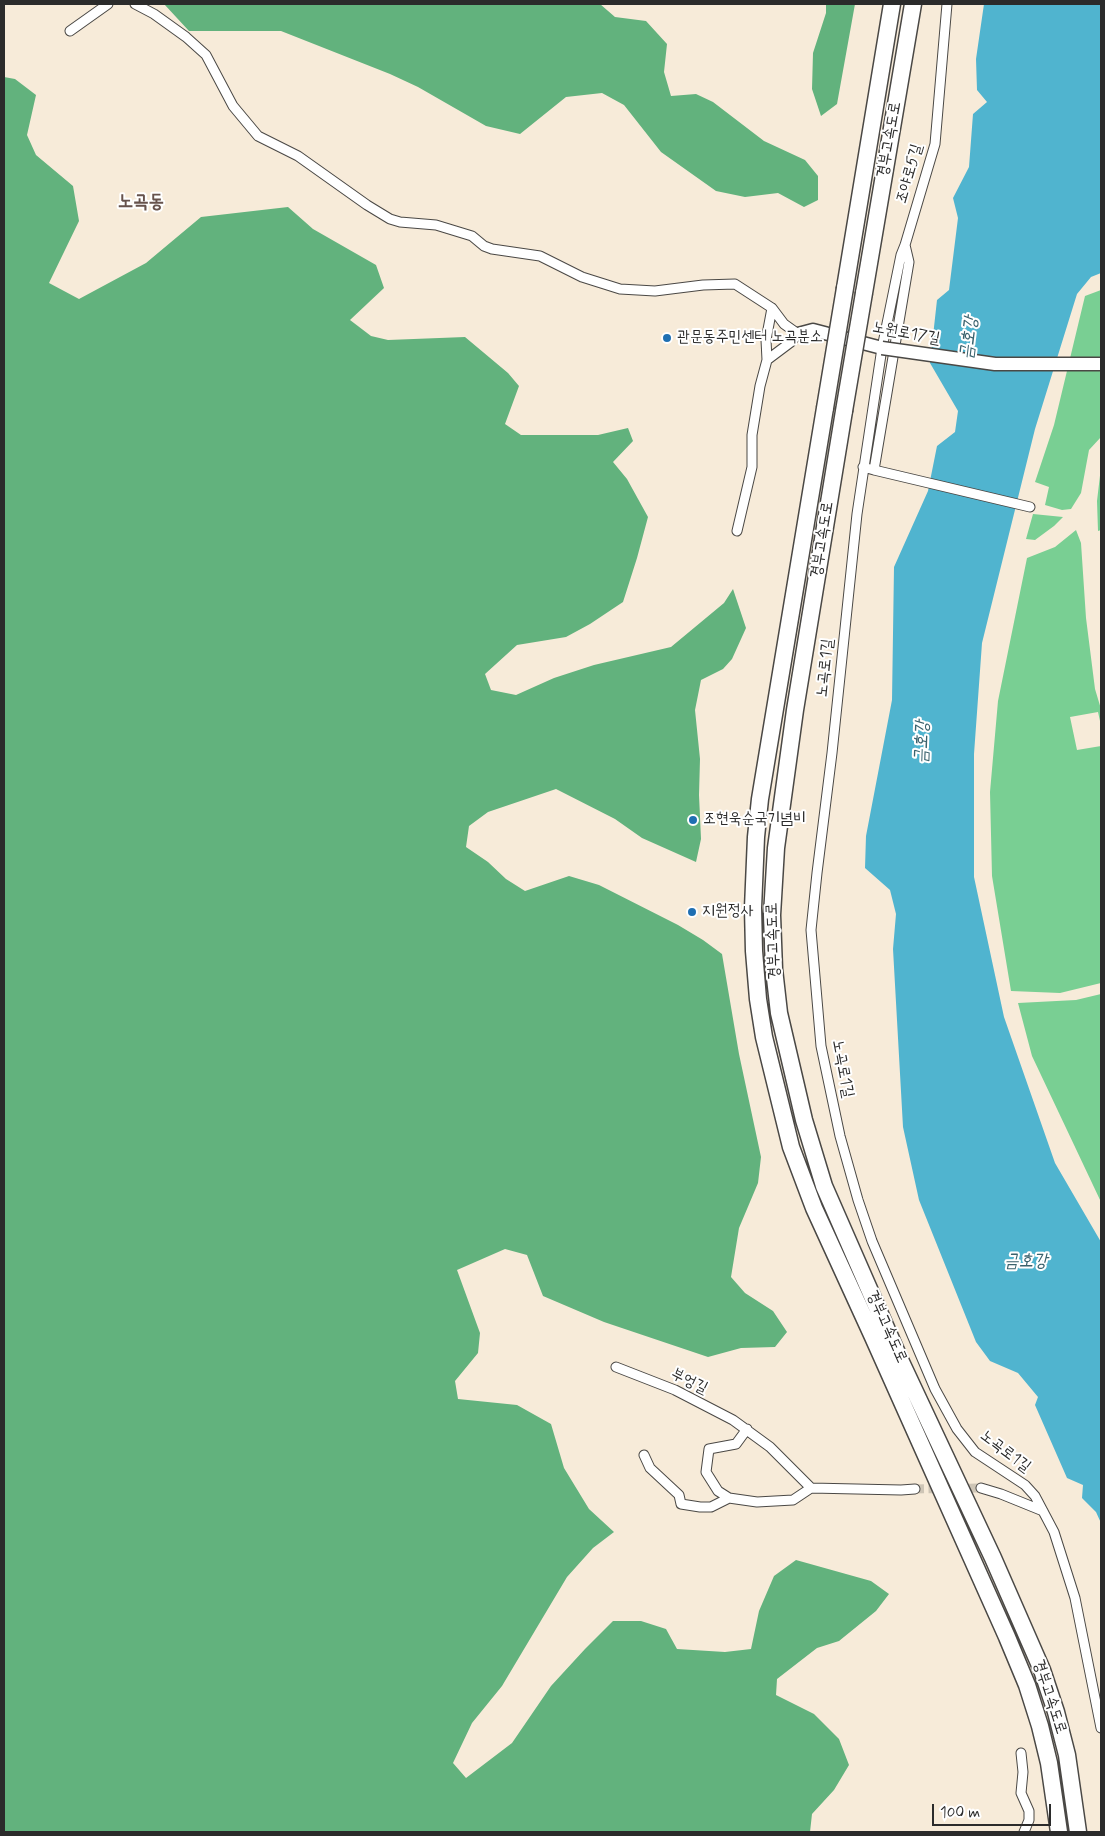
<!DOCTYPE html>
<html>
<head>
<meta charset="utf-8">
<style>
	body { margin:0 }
	#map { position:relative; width:1105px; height:1836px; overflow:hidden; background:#f7ebd9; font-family:Mynerve,sans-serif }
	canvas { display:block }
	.frame { position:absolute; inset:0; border:5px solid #2b2b2b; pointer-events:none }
	.scale { position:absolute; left:932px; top:1804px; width:119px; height:22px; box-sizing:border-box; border:2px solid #2b2b2b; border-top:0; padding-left:6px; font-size:15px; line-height:18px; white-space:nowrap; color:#2b2b2b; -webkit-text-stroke:4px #fff; paint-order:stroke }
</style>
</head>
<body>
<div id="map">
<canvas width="1105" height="1836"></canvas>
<div class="frame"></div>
<div class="scale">100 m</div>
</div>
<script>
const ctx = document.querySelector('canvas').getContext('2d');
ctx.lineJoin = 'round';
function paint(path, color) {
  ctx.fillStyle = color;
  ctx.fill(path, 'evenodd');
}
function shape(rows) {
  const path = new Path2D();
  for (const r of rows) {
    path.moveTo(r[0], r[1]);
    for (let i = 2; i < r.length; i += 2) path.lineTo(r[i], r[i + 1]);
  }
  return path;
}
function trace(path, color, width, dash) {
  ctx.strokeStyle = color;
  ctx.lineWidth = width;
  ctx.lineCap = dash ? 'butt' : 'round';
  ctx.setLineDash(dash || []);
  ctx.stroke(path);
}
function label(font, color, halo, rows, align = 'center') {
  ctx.font = font + ' Mynerve,"Poor Story",sans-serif';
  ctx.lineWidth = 4;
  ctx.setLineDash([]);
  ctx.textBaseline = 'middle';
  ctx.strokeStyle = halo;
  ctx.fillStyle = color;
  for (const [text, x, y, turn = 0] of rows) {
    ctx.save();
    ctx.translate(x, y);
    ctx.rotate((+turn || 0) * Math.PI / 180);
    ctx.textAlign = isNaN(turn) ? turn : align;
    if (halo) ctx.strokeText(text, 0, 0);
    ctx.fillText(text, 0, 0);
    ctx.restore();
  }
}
paint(shape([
	[1101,290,1101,437,1089,450,1081,493,1071,509,1062,510,1045,505,1049,487,1035,482,1054,425,1085,296],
	[1101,467,1101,530,1098,531,1097,501],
	[1033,514,1063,517,1054,526,1035,540,1026,539],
	[1076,530,1081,543,1086,618,1095,689,1101,709,1101,720,1100,721,1098,712,1070,717,1077,750,1101,746,1100,731,1101,731,1101,983,1060,993,1011,991,992,876,990,792,998,701,1027,558,1055,547],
	[1101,994,1101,1202,1032,1056,1018,1003,1076,1000]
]), '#79cf93');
paint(shape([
	[164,4,600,4,615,17,646,21,667,44,664,72,671,96,696,94,713,102,764,141,805,160,818,176,818,200,804,207,778,193,745,197,716,191,661,152,624,105,602,93,566,97,520,134,486,126,418,87,390,74,281,31,189,31],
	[826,4,855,4,837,104,821,116,812,89,813,53,826,13],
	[4,77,15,79,36,95,27,135,36,155,73,186,79,221,49,283,79,299,146,263,201,217,288,207,313,229,376,265,384,288,350,320,371,336,388,340,465,337,508,373,519,386,505,424,521,435,598,435,628,428,633,441,613,462,627,479,648,517,637,558,623,602,590,624,566,637,517,645,485,674,491,690,516,695,554,678,594,665,671,647,724,603,733,589,746,628,732,659,723,669,701,680,695,710,700,759,699,795,701,839,696,862,642,838,615,819,556,789,488,812,469,826,466,847,488,862,506,879,525,891,569,876,599,885,678,925,703,940,722,954,739,1054,761,1157,758,1183,739,1228,731,1277,745,1293,773,1311,787,1332,775,1347,741,1348,708,1357,604,1322,543,1296,527,1255,505,1249,457,1270,480,1333,478,1353,455,1381,458,1399,517,1405,551,1424,564,1468,589,1509,614,1532,593,1548,567,1577,502,1686,472,1723,453,1763,466,1778,512,1743,551,1686,585,1649,613,1621,641,1621,666,1629,677,1649,725,1652,751,1649,759,1611,774,1576,796,1560,871,1581,889,1594,876,1611,839,1641,817,1648,777,1679,776,1695,814,1714,839,1739,849,1765,834,1790,812,1814,810,1832,4,1832]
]), '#62b27d');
paint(shape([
	[984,4,1101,4,1101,273,1091,277,1077,294,1035,429,982,643,974,754,974,877,1004,1017,1055,1163,1101,1242,1101,1523,1096,1512,1082,1498,1083,1485,1067,1478,1035,1405,1038,1397,1018,1373,990,1361,976,1342,919,1200,903,1127,893,949,896,914,890,890,865,868,866,836,892,700,894,567,928,491,937,446,955,432,958,411,930,363,937,300,949,290,958,218,953,198,969,167,973,114,987,102,977,90,976,59]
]), '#50b4cf');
trace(shape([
	[915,1489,981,1488]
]), '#cec5b6', 9, [9, 4.5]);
const street = shape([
	[135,4,154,14,186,37,206,55,233,106,258,136,298,156,367,205,390,219,400,222,436,225,472,236,484,246,492,249,540,256,582,277,620,289,655,291,703,285,735,284,772,308,784,324,798,334,791,342,767,360,760,386,752,435,752,467,737,531],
	[947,4,935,144,905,245,901,255,882,348,857,514,832,753,817,873,811,930,821,1046,840,1136,858,1200,872,1241,935,1389,957,1429,975,1452,1025,1485,1035,1496,1054,1532,1075,1598,1101,1728],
	[70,31,108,4],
	[767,360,766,340,772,308],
	[863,467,874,470,909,262,905,245],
	[874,470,1030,507],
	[616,1367,675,1390,733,1420,770,1447,811,1488],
	[644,1455,650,1468,679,1495,681,1504,700,1507,711,1507,729,1498,757,1502,793,1500,811,1488,901,1490,915,1489],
	[981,1488,1001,1494,1043,1511],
	[729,1498,718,1491,706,1472,709,1449,736,1444,747,1429],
	[1021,1753,1023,1772,1021,1793,1029,1811,1029,1820,1024,1832]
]);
const secondary = shape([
	[798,334,813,330,882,348]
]);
const highway = shape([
	[845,288,892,4],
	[864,293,913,4],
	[825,408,760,799,756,837,753,908,754,951,758,999,764,1037,791,1147,814,1208,873,1337,1007,1637,1027,1685,1040,1726,1049,1763,1059,1832],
	[844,411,795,710,776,848,772,915,774,969,779,1013,804,1120,824,1186,901,1362,993,1558,1042,1670,1056,1712,1067,1755,1078,1832]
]);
trace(street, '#4a4845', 11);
trace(secondary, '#4a4845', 15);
trace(highway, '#4a4845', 19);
trace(street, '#fff', 9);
trace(secondary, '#fff', 12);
trace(highway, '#fff', 16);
const secondaryBridge = shape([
	[882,348,995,364,1101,364]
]);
const highwayBridge = shape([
	[825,408,845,288],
	[844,411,864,293]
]);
trace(secondaryBridge, '#4a4845', 15, []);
trace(highwayBridge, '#4a4845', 19, []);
trace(secondaryBridge, '#fff', 12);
trace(highwayBridge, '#fff', 16);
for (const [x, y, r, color] of [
	[667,338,5,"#1f6fb2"],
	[693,820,5,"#1f6fb2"],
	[692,912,5,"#1f6fb2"]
]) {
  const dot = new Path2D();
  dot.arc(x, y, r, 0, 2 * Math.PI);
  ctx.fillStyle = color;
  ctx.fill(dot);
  trace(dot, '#fff', 2);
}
label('16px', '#2b2b2b', '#fff', [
	["경부고속도로",890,140,-80],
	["조야로5길",910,174,-74],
	["노원로17길",906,334,10],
	["경부고속도로",823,540,-81],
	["노곡로1길",826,668,-84],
	["경부고속도로",774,941,-92],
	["노곡로1길",842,1069,79],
	["경부고속도로",886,1327,66],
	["부엉길",689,1382,26],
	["노곡로1길",1005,1452,37],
	["경부고속도로",1049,1697,72]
]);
label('16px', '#2b2b2b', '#fff', [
	["관문동주민센터 노곡분소",677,338],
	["조현욱순국기념비",703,820],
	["지원정사",702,912]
], 'left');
label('italic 18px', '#3a626d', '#fff', [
	["금호강",970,338,-83],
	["금호강",923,742,-88],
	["금호강",1026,1262]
]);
label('bold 19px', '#66524c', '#fff', [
	["노곡동",141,203]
]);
</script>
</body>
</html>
